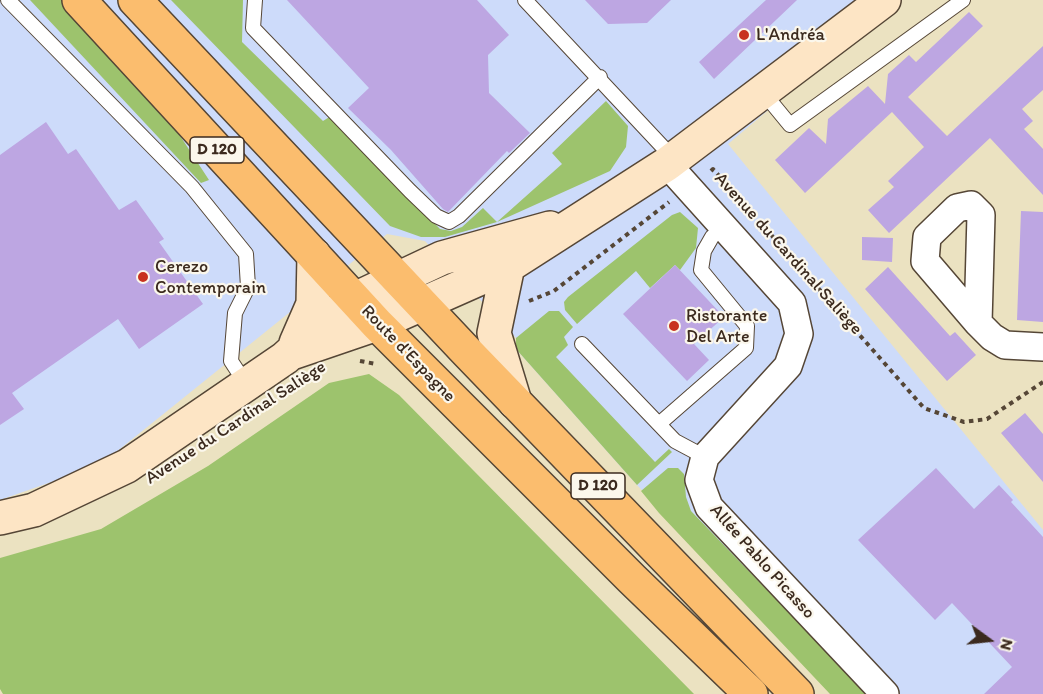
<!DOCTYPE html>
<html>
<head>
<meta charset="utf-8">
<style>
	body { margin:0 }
	#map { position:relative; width:1043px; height:694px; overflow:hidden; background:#ebe2c1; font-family:Itim,sans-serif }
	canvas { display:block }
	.north { position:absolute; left:959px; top:610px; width:60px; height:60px; -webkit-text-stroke:4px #fbf7ec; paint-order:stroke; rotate:105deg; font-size:16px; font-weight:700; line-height:24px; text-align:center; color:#3b2a1e }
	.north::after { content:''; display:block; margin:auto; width:21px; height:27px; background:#3b2a1e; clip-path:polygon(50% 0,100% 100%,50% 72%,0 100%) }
</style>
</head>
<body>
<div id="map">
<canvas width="1043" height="694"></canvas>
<div class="north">N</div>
</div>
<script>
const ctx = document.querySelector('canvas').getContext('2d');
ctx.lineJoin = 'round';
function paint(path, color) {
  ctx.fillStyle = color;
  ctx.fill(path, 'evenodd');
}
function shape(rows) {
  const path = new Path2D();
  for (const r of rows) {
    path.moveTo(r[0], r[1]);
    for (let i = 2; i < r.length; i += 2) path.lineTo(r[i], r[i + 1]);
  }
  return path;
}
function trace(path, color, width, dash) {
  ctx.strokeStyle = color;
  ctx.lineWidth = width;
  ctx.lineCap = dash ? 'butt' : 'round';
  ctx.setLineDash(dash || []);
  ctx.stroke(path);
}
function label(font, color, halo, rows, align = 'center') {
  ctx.font = font + ' Itim,sans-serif';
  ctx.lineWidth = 4.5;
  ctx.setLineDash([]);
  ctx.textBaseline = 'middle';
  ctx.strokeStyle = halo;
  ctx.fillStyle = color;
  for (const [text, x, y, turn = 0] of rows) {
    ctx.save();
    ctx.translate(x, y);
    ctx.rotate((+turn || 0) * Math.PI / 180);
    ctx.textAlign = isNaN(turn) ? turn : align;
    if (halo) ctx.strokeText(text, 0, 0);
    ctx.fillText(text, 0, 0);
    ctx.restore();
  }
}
paint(shape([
	[0,0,899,0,728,144,1043,530,1043,694,837,694,637,485,516,349,516,338,425,241,387,234,100,465,0,500]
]), '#cddbfa');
paint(shape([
	[30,0,62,0,169,119,209,180,201,183],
	[171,0,243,0,242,42,323,121,331,116,440,229,451,231,462,227,483,208,497,222,562,164,552,153,606,101,628,126,626,147,610,171,497,222,445,237,421,237,390,226],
	[680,212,698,228,696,248,680,270,675,265,650,288,636,271,577,324,565,310,564,302,568,297,672,215],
	[549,311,559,311,573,327,564,337,568,345,556,357,655,462,669,449,672,452,637,485,516,349,516,338],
	[369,374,399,395,694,694,3,694,0,689,0,558,101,529,208,466,329,383],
	[668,468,678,468,684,474,686,497,691,511,867,694,830,694,659,513,641,491]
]), '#9dc36d');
paint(shape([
	[287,0,477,0,509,35,488,55,489,93,530,133,509,153,507,151,448,212,443,209,391,150,348,108,369,88],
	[585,0,671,0,647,23,608,24],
	[766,0,797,0,714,79,699,62],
	[969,12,983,26,908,97,947,136,1043,46,1043,90,1022,109,1033,121,1024,129,1043,149,1043,195,990,138,889,233,868,210,894,187,888,181,924,147,892,112,805,193,775,160,809,128,826,144,828,119,868,86,885,104,888,74,909,55,916,62],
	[46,122,68,154,76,149,119,210,136,200,164,239,159,242,203,304,139,349,118,319,12,393,24,409,0,425,0,155],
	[1021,211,1043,212,1043,322,1017,320],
	[862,237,893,238,892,262,862,260],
	[675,265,724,317,694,344,709,360,687,381,623,314],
	[888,267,950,336,955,332,976,355,947,381,865,289],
	[1025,413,1043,434,1043,482,1001,433],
	[936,468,974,509,999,485,1013,500,1011,502,1043,537,1043,694,984,694,1012,667,952,603,935,620,858,540]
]), '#bda6e2');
const lane = shape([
	[8,0,192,187,246,254,248,287,235,313,231,361,246,384],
	[255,0,253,28,410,191,436,216,449,222,459,216,600,77],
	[525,0,674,159],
	[762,91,790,125,963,0],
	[582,344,675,441,705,457],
	[659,424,746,348,747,326,701,270,704,251,712,237,722,228]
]);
const street = shape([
	[667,164,792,303,799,334,788,366,705,457,699,480,709,507,885,694],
	[978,323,981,215,971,205,957,208,927,237,925,261,978,323,992,337,1005,345,1043,347]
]);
const secondary = shape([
	[508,266,494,333,515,402],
	[296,343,313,304,314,255],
	[292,353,377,324,508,266,667,164,884,0],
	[0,518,34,510,127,466,285,358,329,318,355,299,442,258,550,228]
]);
const primary = shape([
	[79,0,377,324,632,579,751,694],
	[135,0,465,350,797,694]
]);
trace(lane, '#554636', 16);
trace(street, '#554636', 30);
trace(secondary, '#554636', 36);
trace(primary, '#554636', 36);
trace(shape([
	[711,171,713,169,924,408,964,422,987,419,1043,382],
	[529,301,554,291,669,202],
	[360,361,376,364]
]), '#554636', 4, [4.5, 4.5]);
trace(lane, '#fff', 14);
trace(street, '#fff', 27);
trace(secondary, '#fde5c5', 33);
trace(primary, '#fbbd6e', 33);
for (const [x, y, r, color] of [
	[744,35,6,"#c8321e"],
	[143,277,6,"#c8321e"],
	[674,326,6,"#c8321e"]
]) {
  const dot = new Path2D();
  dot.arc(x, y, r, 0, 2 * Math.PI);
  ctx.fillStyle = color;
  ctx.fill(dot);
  trace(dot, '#fbf7ec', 2);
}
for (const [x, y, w] of [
	[217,150,54],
	[598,486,54]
]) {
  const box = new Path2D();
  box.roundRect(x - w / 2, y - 13, w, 26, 4.5);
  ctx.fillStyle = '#fbf7ec';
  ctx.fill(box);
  trace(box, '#3b2a1e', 1.5);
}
label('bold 16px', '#3b2a1e', null, [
	["D 120",217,150],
	["D 120",598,486]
]);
label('18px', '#3b2a1e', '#fbf7ec', [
	["L'Andréa",756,35],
	["Cerezo",155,267],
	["Contemporain",155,288],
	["Ristorante",686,316],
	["Del Arte",686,337]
], 'left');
label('18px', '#3b2a1e', '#fbf7ec', [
	["Avenue du Cardinal Saliège",788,254,48],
	["Route d'Espagne",408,354,46],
	["Avenue du Cardinal Saliège",236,423,-33],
	["Allée Pablo Picasso",762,562,48]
]);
</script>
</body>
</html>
